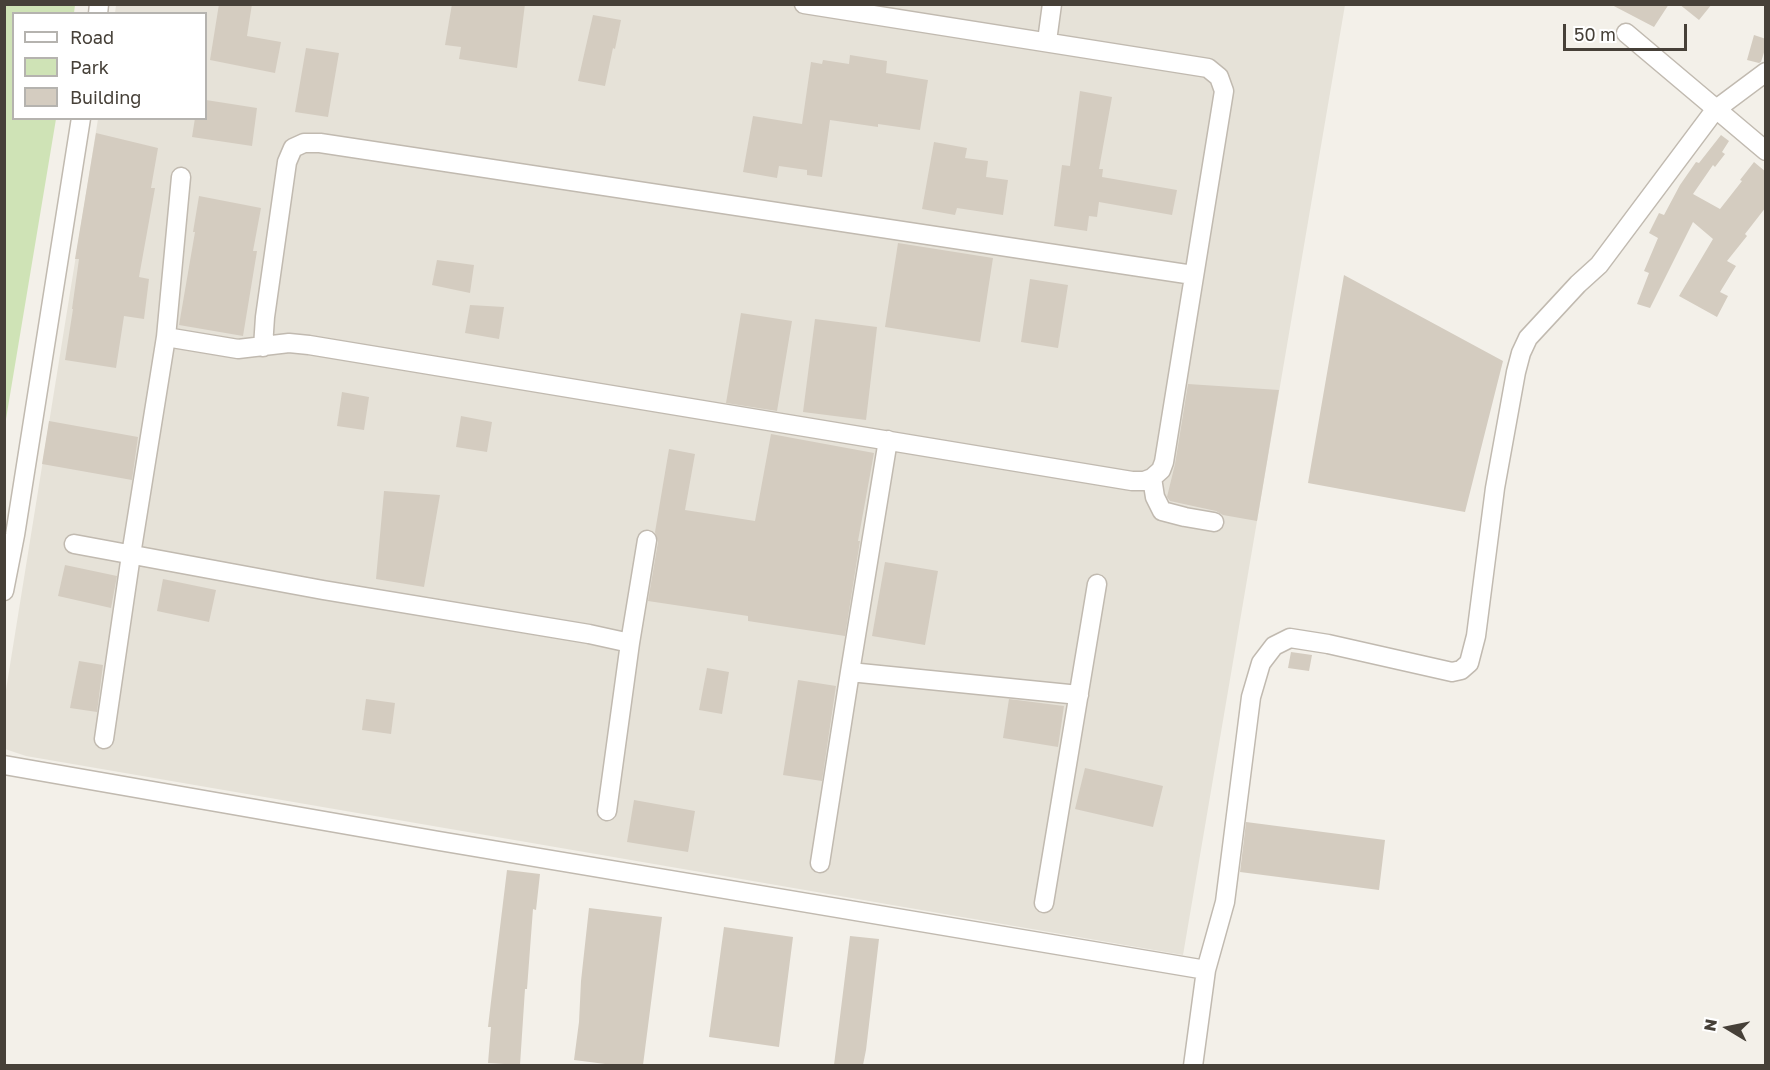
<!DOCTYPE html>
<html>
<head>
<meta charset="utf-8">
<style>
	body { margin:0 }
	#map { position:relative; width:1770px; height:1070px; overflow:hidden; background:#f3f0e9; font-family:"Golos Text",sans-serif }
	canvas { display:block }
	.frame { position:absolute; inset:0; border:6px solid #464038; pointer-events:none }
	.legend { position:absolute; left:12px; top:12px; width:195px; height:108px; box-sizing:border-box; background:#fff; border:2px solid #b5b3af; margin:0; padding:8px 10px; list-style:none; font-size:18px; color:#464038 }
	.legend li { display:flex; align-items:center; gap:12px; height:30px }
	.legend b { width:30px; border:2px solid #b5b3af }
	.north { position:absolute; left:1698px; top:998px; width:60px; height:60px; -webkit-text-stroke:4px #fff; paint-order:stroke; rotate:280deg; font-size:16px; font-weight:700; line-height:24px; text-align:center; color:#464038 }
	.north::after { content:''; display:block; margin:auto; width:21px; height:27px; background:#464038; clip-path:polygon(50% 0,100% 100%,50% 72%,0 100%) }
	.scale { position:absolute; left:1563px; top:24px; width:124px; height:27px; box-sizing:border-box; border:3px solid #464038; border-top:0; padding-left:8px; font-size:18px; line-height:21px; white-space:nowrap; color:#464038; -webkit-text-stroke:4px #fff; paint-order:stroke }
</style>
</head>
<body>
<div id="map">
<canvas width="1770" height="1070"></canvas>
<div class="frame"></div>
<ul class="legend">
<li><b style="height:8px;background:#fff"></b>Road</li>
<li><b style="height:16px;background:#cfe3b6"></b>Park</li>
<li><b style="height:16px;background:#d4ccc0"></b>Building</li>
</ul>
<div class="north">N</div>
<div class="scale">50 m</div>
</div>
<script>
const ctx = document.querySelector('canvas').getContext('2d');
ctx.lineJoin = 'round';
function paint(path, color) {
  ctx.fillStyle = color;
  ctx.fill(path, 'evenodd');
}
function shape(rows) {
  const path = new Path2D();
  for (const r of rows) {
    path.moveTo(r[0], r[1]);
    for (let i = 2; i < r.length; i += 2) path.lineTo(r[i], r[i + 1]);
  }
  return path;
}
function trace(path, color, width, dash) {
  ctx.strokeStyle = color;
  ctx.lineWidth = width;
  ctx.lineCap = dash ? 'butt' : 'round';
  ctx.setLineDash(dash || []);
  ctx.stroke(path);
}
paint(shape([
	[116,5,1345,5,1183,955,26,756,5,749,5,696,98,119,206,118,206,14,115,13]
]), '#e6e2d8');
paint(shape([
	[5,4,75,5,74,13,14,14,14,118,56,119,5,425]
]), '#cfe3b6');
paint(shape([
	[219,4,252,4,247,36,281,42,275,73,210,60],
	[452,4,525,4,517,68,459,59,461,47,445,45],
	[1610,4,1669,4,1654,27],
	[1679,4,1712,4,1699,20],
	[593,15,621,20,615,49,613,48,605,86,578,81],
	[1754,35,1766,39,1766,46,1761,62,1759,63,1747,60],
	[306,48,339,53,328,117,295,112],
	[850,55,887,61,886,73,928,80,920,130,878,124,878,127,830,120,822,177,807,175,807,170,779,166,777,178,743,172,753,116,802,124,811,62,822,64,823,60,849,64],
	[1080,91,1112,97,1099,169,1103,169,1102,177,1177,190,1172,215,1099,202,1097,217,1089,216,1087,231,1054,226,1062,165,1070,166],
	[206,100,257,108,252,146,192,137,195,118,206,118],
	[96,133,158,148,151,188,155,188,139,277,149,279,144,319,124,316,116,368,65,360,73,309,72,309,79,259,75,259],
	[1721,135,1729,141,1722,152,1725,154,1715,167,1713,165,1693,194,1720,209,1742,181,1740,180,1754,162,1766,172,1766,207,1745,234,1747,236,1727,261,1736,266,1720,292,1728,296,1717,317,1679,296,1713,239,1693,222,1650,308,1637,304,1649,273,1644,271,1658,238,1649,233,1659,213,1664,215,1680,185,1696,162,1699,163],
	[934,142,967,148,965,158,988,161,986,177,1008,180,1003,215,957,208,955,215,922,209],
	[199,196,261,208,253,251,257,251,243,336,179,325,195,232,193,232],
	[898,243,993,258,980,342,885,327],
	[437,260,474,265,470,293,432,285],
	[1344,275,1503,361,1465,512,1308,483],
	[1030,279,1068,285,1058,348,1021,342],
	[470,305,504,307,499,339,465,333],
	[741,313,792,321,777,411,726,403],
	[815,319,877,327,866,420,803,412],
	[1188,384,1279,390,1257,521,1223,515,1216,511,1170,501,1167,497,1175,464],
	[342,392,369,397,364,430,337,426],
	[461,416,492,422,487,452,456,447],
	[49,421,138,437,132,480,42,464],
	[771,434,874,453,858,541,860,541,845,636,748,621,748,616,648,601,658,542,655,532,669,449,695,454,685,510,755,521],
	[384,491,440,495,424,587,376,579],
	[885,562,938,571,925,645,872,636],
	[65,565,117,576,111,608,58,596],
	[163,579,216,590,209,622,157,611],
	[1291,652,1312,655,1309,671,1288,668],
	[79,661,103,665,97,712,70,708],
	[707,668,729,672,722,714,699,710],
	[798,680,836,686,822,781,783,775],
	[366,699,395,703,391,734,362,730],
	[1009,699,1064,706,1058,747,1003,738],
	[1085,768,1163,786,1153,827,1075,809],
	[634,800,695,811,688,852,627,842],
	[1246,822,1385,840,1379,890,1240,872],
	[507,870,540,874,536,910,533,909,527,989,525,989,520,1065,488,1063,491,1027,488,1027,492,993],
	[589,908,662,917,643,1065,613,1065,574,1060,579,1022,581,981],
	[724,927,793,937,779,1047,709,1037],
	[850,936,879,939,866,1050,863,1065,834,1065]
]), '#d4ccc0');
const minor = shape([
	[98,14,99,4],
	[1626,33,1766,151],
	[1047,41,1052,4],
	[181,177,166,337,238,349,289,343,309,345,1132,481,1144,481,1152,478,1161,470,1164,462,1224,91,1219,77,1208,68,804,4],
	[263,347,265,317,287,162,293,148,304,143,320,143,1193,275],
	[1152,478,1155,497,1162,511,1185,517,1214,522],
	[74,544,323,590,589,634,630,643],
	[4,591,15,535,81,118],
	[850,672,1079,695],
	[104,739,131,555,166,337],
	[4,765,439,841,1206,970,1193,1066],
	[607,811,630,643,647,540],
	[820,863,850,672,888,440],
	[1044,903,1097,584],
	[1206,970,1225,902,1251,697,1261,663,1274,646,1290,638,1328,644,1452,672,1461,670,1469,663,1476,636,1495,488,1516,372,1521,353,1528,338,1578,284,1599,265,1715,110,1766,72]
]);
trace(minor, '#c1bab0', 21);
trace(minor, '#fff', 18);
</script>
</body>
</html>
